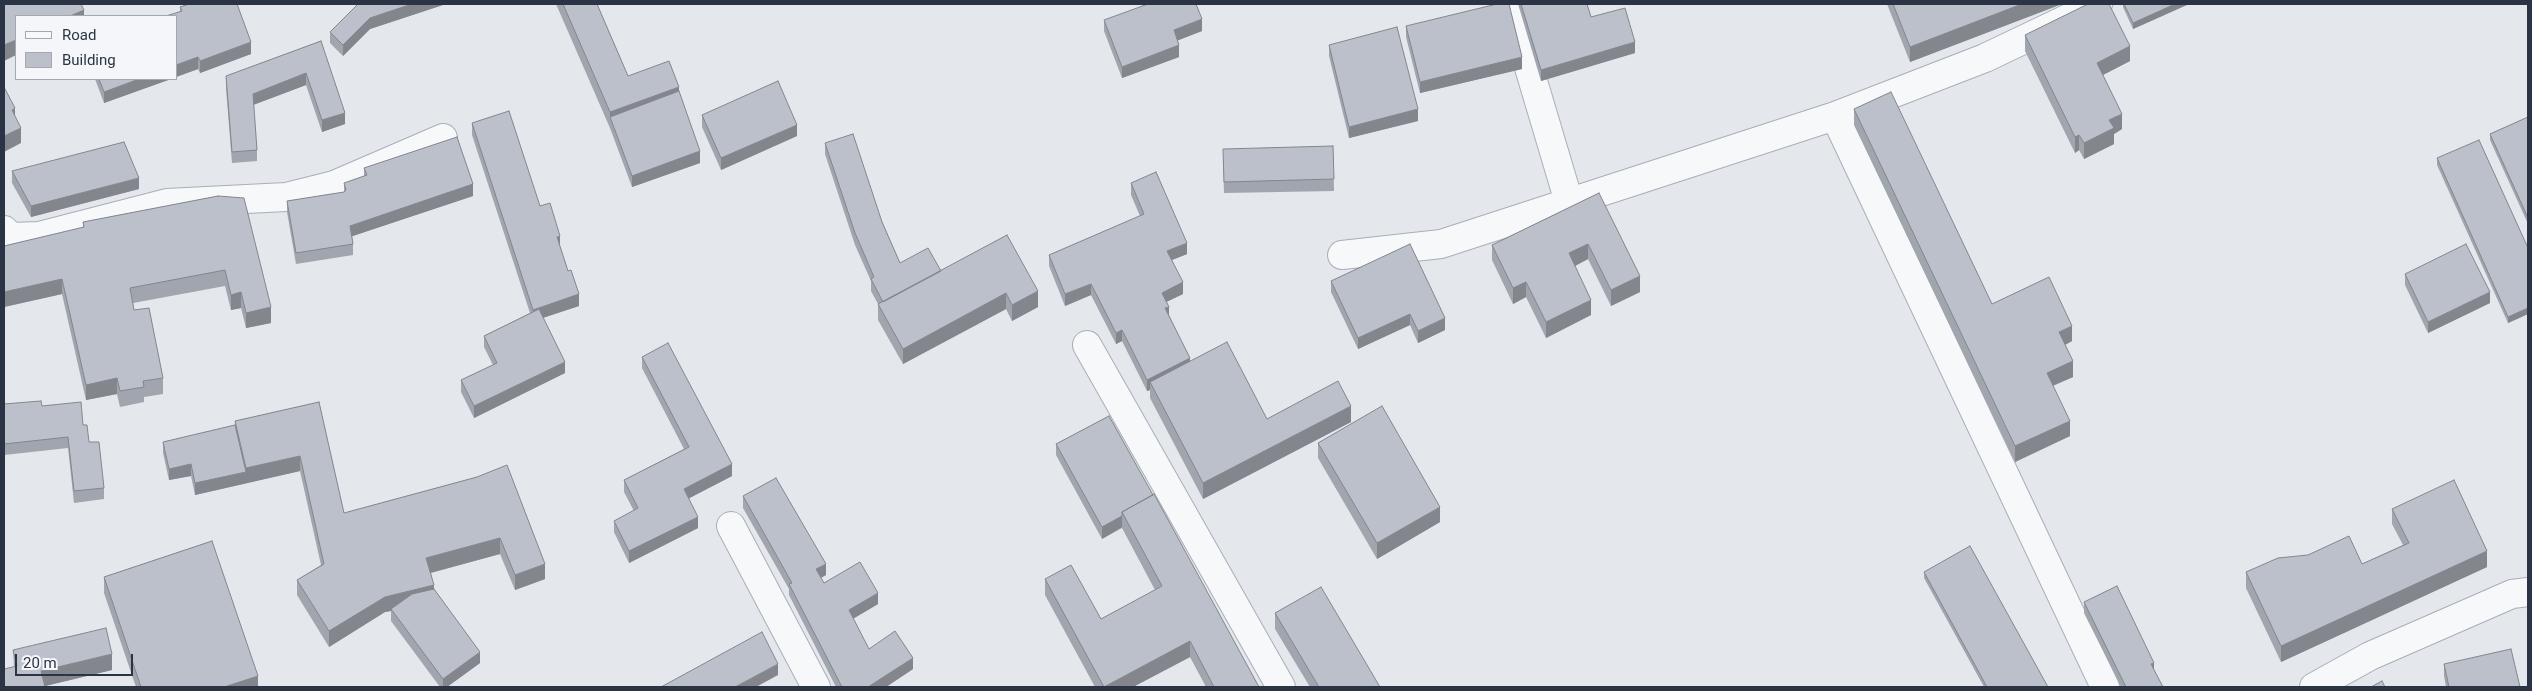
<!DOCTYPE html>
<html>
<head>
<meta charset="utf-8">
<style>
	body { margin:0 }
	#map { position:relative; width:2532px; height:691px; overflow:hidden; background:#e4e7ec; font-family:Roboto,sans-serif }
	canvas { display:block }
	.frame { position:absolute; inset:0; border:5px solid #2b3445; pointer-events:none }
	.legend { position:absolute; left:15px; top:15px; width:162px; height:65px; box-sizing:border-box; background:#f4f6f9; border:1px solid #a4a8b1; margin:0; padding:6px 9px; list-style:none; font-size:15px; color:#2b3445 }
	.legend li { display:flex; align-items:center; gap:10px; height:25px }
	.legend b { width:25px; border:1px solid #a4a8b1 }
	.scale { position:absolute; left:15px; top:654px; width:118px; height:22px; box-sizing:border-box; border:2px solid #2b3445; border-top:0; padding-left:6px; font-size:15px; line-height:18px; white-space:nowrap; color:#2b3445; -webkit-text-stroke:4px #f4f6f9; paint-order:stroke }
</style>
</head>
<body>
<div id="map">
<canvas width="2532" height="691"></canvas>
<div class="frame"></div>
<ul class="legend">
<li><b style="height:6px;background:#f7f8fa"></b>Road</li>
<li><b style="height:14px;background:#bbc0ca"></b>Building</li>
</ul>
<div class="scale">20 m</div>
</div>
<script>
const ctx = document.querySelector('canvas').getContext('2d');
ctx.lineJoin = 'round';
function shape(rows) {
  const path = new Path2D();
  for (const r of rows) {
    path.moveTo(r[0], r[1]);
    for (let i = 2; i < r.length; i += 2) path.lineTo(r[i], r[i + 1]);
  }
  return path;
}
function trace(path, color, width, dash) {
  ctx.strokeStyle = color;
  ctx.lineWidth = width;
  ctx.lineCap = dash ? 'butt' : 'round';
  ctx.setLineDash(dash || []);
  ctx.stroke(path);
}
function paint(path, color) {
  ctx.fillStyle = color;
  ctx.fill(path, 'evenodd');
}
const minor = shape([
	[1510,4,1569,202],
	[1835,116,1985,58,2098,4],
	[4,230,11,237,39,236,167,203,286,197,334,185,443,138],
	[1342,255,1441,244,1835,116,2105,687],
	[1087,345,1281,687],
	[731,526,816,687],
	[2314,687,2370,656,2512,594,2528,592]
]);
trace(minor, '#a9aeb7', 30);
trace(minor, '#f7f8fa', 28);
paint(shape([
	[358,4,446,4,370,29,343,56,330,43,330,32],
	[556,4,597,4,628,76,679,91,700,163,632,187,610,128],
	[1518,4,1587,4,1591,17,1635,53,1541,81],
	[1887,4,2062,4,1910,62],
	[2123,4,2189,4,2133,29,2123,7],
	[180,7,251,54,200,73,198,69,176,77,176,16,180,11],
	[1104,20,1202,31,1177,40,1179,57,1122,78,1104,31],
	[1406,26,1522,69,1420,93,1406,37],
	[2025,35,2130,61,2103,75,2122,129,2114,134,2114,144,2084,159,2079,150,2075,153,2025,51],
	[321,41,345,124,322,132,306,85,253,105,257,150,257,161,232,163,226,88,226,76],
	[1329,45,1418,121,1349,138,1329,56],
	[95,79,171,79,104,103],
	[1854,109,1992,304,2072,341,2065,345,2073,377,2053,386,2070,436,2015,462,1854,125],
	[702,115,797,136,721,170,702,127],
	[2528,117,2528,224,2490,140,2490,134],
	[472,123,540,206,560,246,579,306,543,318,565,373,474,418,461,392,461,380,493,365,484,347,484,336,530,313,472,135],
	[825,143,882,222,900,263,941,271,1007,235,1038,307,1012,321,1006,309,903,364,878,320,878,304,871,291,871,281,855,245,825,154],
	[1333,146,1334,191,1224,193,1223,160],
	[2437,158,2528,248,2528,314,2508,323,2437,165],
	[364,168,473,196,352,236,353,244,353,255,296,264,287,212,287,201,344,192,344,183,364,176],
	[12,171,139,189,31,217,12,183],
	[1131,183,1187,254,1172,260,1183,294,1166,302,1169,315,1190,361,1267,419,1351,422,1203,499,1150,398,1150,390,1147,391,1122,341,1116,344,1091,295,1065,306,1049,266,1049,255,1140,216,1131,195],
	[1599,193,1640,292,1611,306,1588,259,1575,266,1591,315,1546,338,1526,297,1513,304,1492,260,1492,245],
	[218,196,271,323,246,328,241,308,231,310,225,286,133,303,134,310,163,378,163,394,144,397,144,402,120,407,117,394,86,400,62,294,4,307,4,246,83,228,83,222],
	[2405,274,2490,303,2428,333,2405,285],
	[1331,281,1445,330,1418,343,1410,325,1358,349,1331,292],
	[642,357,732,476,689,498,698,528,629,563,614,532,614,521,634,511,624,492,624,480,684,449,642,368],
	[319,402,344,513,477,477,545,579,515,590,500,554,431,573,434,589,480,663,447,687,440,687,391,621,391,611,385,612,329,647,297,595,297,580,321,565,300,471,195,495,191,476,169,480,163,453,163,442,235,425,235,421],
	[4,404,42,406,83,425,104,488,104,499,74,503,68,448,4,455],
	[1109,416,1259,687,1206,687,1190,657,1133,687,1095,687,1045,595,1045,579,1101,619,1155,590,1122,528,1102,539,1056,455,1056,444],
	[1318,443,1440,522,1377,559,1318,458],
	[743,496,826,575,821,578,824,583,878,604,853,619,869,649,913,669,886,687,836,687,789,595,789,589,743,508],
	[2392,509,2487,567,2281,662,2246,588,2246,572,2362,564,2403,545,2392,524],
	[1924,572,2048,687,1984,687,1924,578],
	[104,577,258,687,136,687,104,593],
	[2084,602,2154,671,2163,687,2121,687,2084,613],
	[1275,613,1380,687,1310,687,1275,629],
	[13,650,112,670,45,686,14,667],
	[2444,664,2520,687,2446,687,2444,676]
]), '#a1a5ae');
paint(shape([
	[412,4,446,4,370,29,343,56,343,45,370,18],
	[2022,4,2062,4,1910,62,1910,47],
	[2175,4,2189,4,2133,29,2133,23],
	[84,10,84,16,70,16],
	[1202,19,1202,31,1174,42,1174,30],
	[16,40,16,55,4,61,4,45],
	[251,42,251,54,200,73,200,61],
	[1635,42,1635,53,1541,81,1541,70],
	[1179,45,1179,57,1122,78,1122,67],
	[2130,46,2130,61,2097,78,2097,63],
	[198,57,198,69,176,77,176,65],
	[1522,57,1522,69,1420,93,1420,82],
	[306,73,306,85,253,105,253,94],
	[139,79,171,79,104,103,104,92],
	[679,87,679,103,610,117,610,112],
	[15,108,15,123,12,110],
	[1418,109,1418,121,1349,138,1349,127],
	[345,113,345,124,322,132,322,120],
	[2122,114,2122,129,2114,134,2114,144,2084,159,2084,143,2109,120],
	[797,125,797,136,721,170,721,158],
	[21,128,21,143,4,152,4,136],
	[2079,135,2079,150,2075,153,2075,137],
	[700,151,700,163,632,187,632,176],
	[139,178,139,189,31,217,31,206],
	[473,184,473,196,350,237,350,226],
	[560,236,560,247,557,237],
	[1187,243,1187,254,1167,262,1167,251],
	[1588,244,1588,259,1569,269,1569,253],
	[1640,276,1640,292,1611,306,1611,290],
	[62,279,62,294,4,307,4,292],
	[1183,282,1183,294,1162,304,1162,293],
	[1526,282,1526,297,1513,304,1513,288],
	[1091,284,1091,295,1065,306,1065,294],
	[1038,291,1038,307,1012,321,1012,305],
	[241,292,241,308,231,310,231,295],
	[2490,292,2490,303,2428,333,2428,322],
	[1006,293,1006,309,903,364,903,349],
	[579,294,579,306,533,321,533,310],
	[1591,300,1591,315,1546,338,1546,322],
	[271,307,271,323,246,328,246,313],
	[1169,307,1169,318,1165,308],
	[2528,308,2528,314,2508,323,2508,317],
	[1410,314,1410,325,1358,349,1358,338],
	[1445,318,1445,330,1418,343,1418,331],
	[2072,326,2072,341,2059,348,2059,332],
	[1122,330,1122,341,1116,344,1116,333],
	[1190,358,1190,370,1150,382,1150,390,1147,391,1147,380],
	[2073,361,2073,377,2047,388,2047,373],
	[565,362,565,373,474,418,474,406],
	[117,378,117,394,86,400,86,385],
	[1351,406,1351,422,1203,499,1203,483],
	[2070,421,2070,436,2015,462,2015,446],
	[300,456,300,471,195,495,195,483,246,472,246,468],
	[191,464,191,476,169,480,169,469],
	[732,464,732,476,684,501,684,489],
	[1440,507,1440,522,1377,559,1377,543],
	[1122,516,1122,527,1102,539,1102,527],
	[698,517,698,528,629,563,629,551],
	[500,538,500,554,426,574,426,558],
	[2487,551,2487,567,2281,662,2281,646],
	[545,564,545,579,515,590,515,575],
	[826,564,826,575,816,580,816,569],
	[434,585,434,601,391,609,391,611,385,612,329,647,329,631,385,597],
	[878,593,878,604,849,621,849,610],
	[1190,641,1190,657,1133,687,1104,687],
	[480,652,480,663,447,687,443,687,443,679],
	[112,654,112,670,41,687,41,671],
	[913,658,913,669,886,687,868,687],
	[2154,663,2154,674,2151,664],
	[778,664,778,675,756,687,735,687],
	[258,676,258,687,224,687]
]), '#83868d');
const building = shape([
	[4,4,81,4,84,10,70,16,16,16,16,40,4,45,4,4],
	[189,4,237,4,251,42,200,61,198,57,176,65,176,16,166,16,182,11,180,7,189,4],
	[358,4,412,4,370,18,343,45,330,32,358,4],
	[563,4,597,4,628,76,669,61,679,87,610,112,563,4],
	[1148,4,1196,4,1202,19,1174,30,1179,45,1122,67,1104,20,1148,4],
	[1497,4,1509,4,1522,57,1420,82,1406,26,1497,4],
	[1521,4,1587,4,1591,17,1625,8,1635,42,1541,70,1521,4],
	[1893,4,2022,4,1910,47,1893,4],
	[2088,4,2109,4,2130,46,2097,63,2122,114,2109,120,2114,128,2084,143,2079,135,2075,137,2025,35,2088,4],
	[2124,4,2175,4,2133,23,2124,4],
	[1397,27,1418,109,1349,127,1329,45,1397,27],
	[321,41,345,113,322,120,306,73,253,94,257,150,232,152,226,76,321,41],
	[99,79,139,79,104,92,99,79],
	[778,81,797,125,721,158,702,115,778,81],
	[4,87,15,108,12,110,21,128,4,136,4,87],
	[679,91,700,151,632,176,610,117,679,91],
	[1891,92,1992,304,2049,277,2072,326,2059,332,2073,361,2047,373,2070,421,2015,446,1854,109,1891,92],
	[509,111,540,206,550,203,560,236,557,237,568,271,571,270,579,294,533,310,472,123,509,111],
	[2528,117,2528,218,2490,134,2528,117],
	[853,134,882,222,900,263,928,248,941,271,883,302,871,279,874,277,855,233,825,143,853,134],
	[457,137,473,184,350,226,353,244,296,253,287,201,344,192,346,190,344,183,367,175,364,168,457,137],
	[2479,140,2528,248,2528,308,2508,317,2437,158,2479,140],
	[124,142,139,178,31,206,12,171,124,142],
	[1333,146,1334,179,1224,182,1223,149,1333,146],
	[1156,172,1187,243,1167,251,1183,282,1162,293,1169,307,1165,308,1190,358,1147,380,1122,330,1116,333,1091,284,1065,294,1049,255,1144,214,1131,183,1156,172],
	[1599,193,1640,276,1611,290,1588,244,1569,253,1591,300,1546,322,1526,282,1513,288,1492,245,1599,193],
	[218,196,244,198,271,307,246,313,241,292,231,295,225,270,130,288,134,310,149,308,163,378,143,381,144,387,120,391,117,378,86,385,62,279,4,292,4,246,84,227,83,222,218,196],
	[1007,235,1038,291,1012,305,1006,293,903,349,878,304,1007,235],
	[1410,244,1445,318,1418,331,1410,314,1358,338,1331,281,1410,244],
	[2466,244,2490,292,2428,322,2405,274,2466,244],
	[539,309,565,362,474,406,461,380,497,363,484,336,539,309],
	[1227,342,1267,419,1338,381,1351,406,1203,483,1150,382,1227,342],
	[668,343,732,464,684,489,698,517,629,551,614,521,638,508,624,480,689,447,642,357,668,343],
	[41,401,42,406,81,402,83,425,87,425,89,442,99,442,104,488,74,491,68,437,4,444,4,404,41,401],
	[319,402,344,513,477,477,507,465,545,564,515,575,500,538,426,558,434,585,385,597,329,631,297,580,324,564,300,456,246,468,235,421,319,402],
	[1382,406,1440,507,1377,543,1318,443,1382,406],
	[1109,416,1153,495,1122,512,1122,516,1102,527,1056,444,1109,416],
	[235,425,246,472,195,483,191,464,169,469,163,442,235,425],
	[776,478,826,564,816,569,824,583,860,562,878,593,849,610,869,649,895,631,913,658,868,687,842,687,789,584,792,583,743,496,776,478],
	[2454,480,2487,551,2281,646,2246,572,2278,558,2308,555,2349,536,2362,564,2409,543,2392,509,2454,480],
	[1154,494,1259,687,1214,687,1190,641,1104,687,1045,579,1071,565,1101,619,1162,586,1122,512,1154,494],
	[212,541,258,676,224,687,141,687,104,577,212,541],
	[1970,546,2048,687,1987,687,1924,572,1970,546],
	[2117,586,2154,663,2151,664,2163,687,2126,687,2084,602,2117,586],
	[1321,587,1380,687,1319,687,1275,613,1321,587],
	[434,589,480,652,443,679,391,609,412,594,434,589],
	[106,628,112,654,41,671,45,687,4,687,4,669,17,666,13,650,106,628],
	[762,632,778,664,735,687,661,687,762,632],
	[2511,649,2520,687,2449,687,2444,664,2511,649],
	[2382,681,2385,687,2371,687,2382,681]
]);
paint(building, '#bbc0ca');
trace(building, '#83868d', 1);
</script>
</body>
</html>
